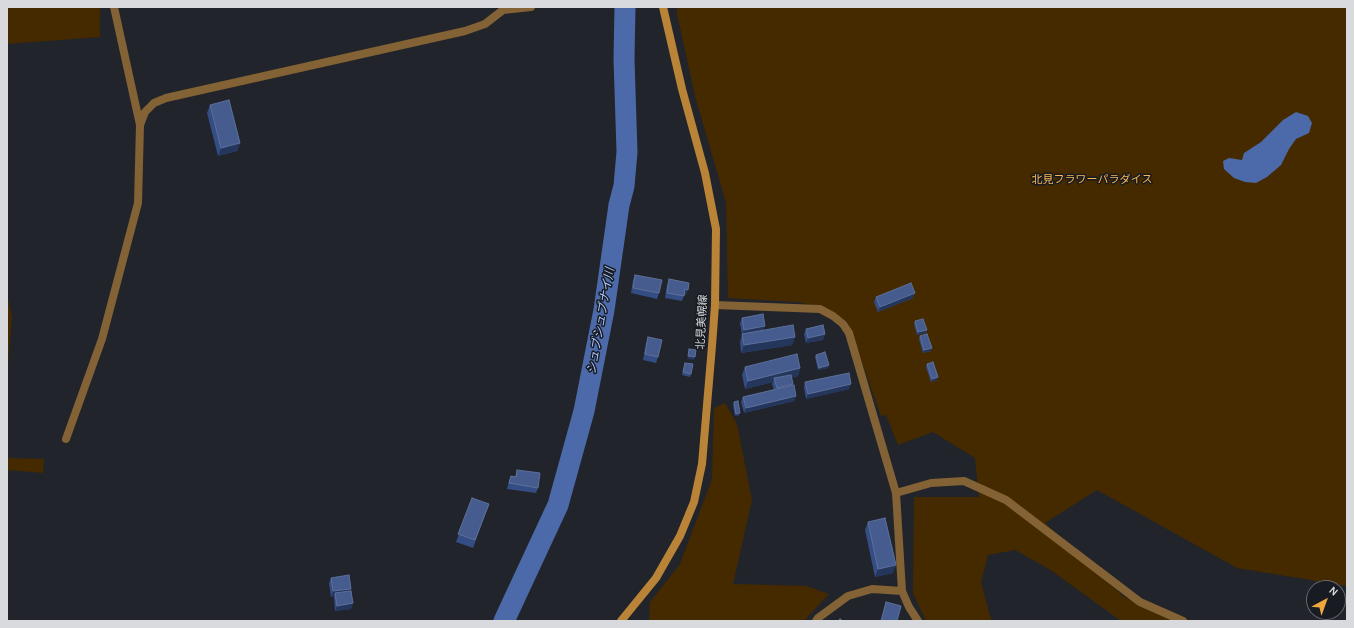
<!DOCTYPE html>
<html>
<head>
<meta charset="utf-8">
<style>
	body { margin:0 }
	#map { position:relative; width:1354px; height:628px; overflow:hidden; background:#21242a; font-family:Karla,sans-serif }
	canvas { display:block }
	.frame { position:absolute; inset:0; border:8px solid #d8dade; pointer-events:none }
	.north { position:absolute; left:1306px; top:580px; width:40px; height:40px; box-sizing:border-box; background:#181b21; border:1px solid #65676d; border-radius:50%; rotate:41deg; font-size:11px; font-weight:700; line-height:16px; text-align:center; color:#d8dade }
	.north::after { content:''; display:block; margin:auto; width:14px; height:18px; background:#eea73d; clip-path:polygon(50% 0,100% 100%,50% 72%,0 100%) }
</style>
</head>
<body>
<div id="map">
<canvas width="1354" height="628"></canvas>
<div class="frame"></div>
<div class="north">N</div>
</div>
<script>
const ctx = document.querySelector('canvas').getContext('2d');
ctx.lineJoin = 'round';
function paint(path, color) {
  ctx.fillStyle = color;
  ctx.fill(path, 'evenodd');
}
function shape(rows) {
  const path = new Path2D();
  for (const r of rows) {
    path.moveTo(r[0], r[1]);
    for (let i = 2; i < r.length; i += 2) path.lineTo(r[i], r[i + 1]);
  }
  return path;
}
function trace(path, color, width, dash) {
  ctx.strokeStyle = color;
  ctx.lineWidth = width;
  ctx.lineCap = dash ? 'butt' : 'round';
  ctx.setLineDash(dash || []);
  ctx.stroke(path);
}
function label(font, color, halo, rows, align = 'center') {
  ctx.font = font + ' Karla,"Noto Sans JP",sans-serif';
  ctx.lineWidth = 3;
  ctx.setLineDash([]);
  ctx.textBaseline = 'middle';
  ctx.strokeStyle = halo;
  ctx.fillStyle = color;
  for (const [text, x, y, turn = 0] of rows) {
    ctx.save();
    ctx.translate(x, y);
    ctx.rotate((+turn || 0) * Math.PI / 180);
    ctx.textAlign = isNaN(turn) ? turn : align;
    if (halo) ctx.strokeText(text, 0, 0);
    ctx.fillText(text, 0, 0);
    ctx.restore();
  }
}
paint(shape([
	[7,7,100,7,100,37,7,44],
	[677,7,1347,7,1347,586,1237,568,1097,490,1045,523,1123,596,1176,621,1121,621,1049,569,1015,550,988,555,981,582,990,616,992,621,926,621,913,593,914,497,979,497,975,458,933,432,898,445,886,415,881,416,848,323,824,307,796,302,728,298,726,203,695,96,677,14],
	[7,294,12,317,7,376],
	[725,403,737,424,752,500,733,584,806,586,829,594,804,621,649,621,650,602,680,564,712,479,714,408],
	[7,458,44,459,43,473,7,470]
]), '#452a00');
paint(shape([
	[1296,112,1308,116,1312,123,1309,133,1296,139,1289,149,1281,165,1267,177,1256,183,1245,182,1234,178,1224,169,1223,161,1229,158,1242,160,1244,153,1261,142,1283,120]
]), '#4c69a9');
trace(shape([
	[504,621,558,505,584,411,604,310,619,205,624,186,627,152,624,59,625,7]
]), '#4c69a9', 21);
trace(shape([
	[140,125,145,112,154,103,166,98,465,31,485,24,503,10,531,7],
	[715,305,820,309,833,316,843,324,849,333,896,493,902,591,909,607,918,621],
	[66,439,102,339,138,203,140,125,114,7],
	[896,493,931,483,964,481,1006,500,1140,602,1183,621],
	[816,621,818,618,848,596,872,589,902,591]
]), '#836235', 8);
trace(shape([
	[621,621,656,578,680,536,694,502,702,464,712,346,715,305,716,229,705,173,682,89,663,7]
]), '#b98437', 8);
paint(shape([
	[210,105,240,143,237,151,218,156,207,113],
	[635,275,659,293,657,299,631,293,633,280],
	[669,279,686,295,684,295,682,301,665,298,667,285],
	[876,297,913,298,878,312,874,302],
	[742,318,763,330,795,337,792,345,741,353,740,342,742,335,740,323],
	[915,321,926,333,917,335,914,324],
	[806,329,825,334,823,340,806,343,804,334],
	[920,336,931,351,923,353,919,339],
	[648,337,658,357,656,363,643,360,646,343],
	[816,355,829,365,828,368,818,370,815,357],
	[685,363,691,374,690,377,682,375],
	[927,364,937,380,931,382,926,367],
	[745,367,800,368,798,376,791,378,793,384,792,385,796,396,794,401,744,413,741,402,743,397,774,390,772,384,773,382,745,389,742,375],
	[805,382,849,389,806,399,804,388],
	[734,402,739,416,735,416,733,404],
	[517,470,538,488,536,493,507,489,509,481,511,476,515,477],
	[472,498,489,504,473,548,456,542],
	[868,522,893,573,875,577,865,530],
	[331,578,350,591,353,603,351,609,335,611,334,598,334,596,331,597,329,583]
]), '#344d85');
paint(shape([
	[240,143,237,151,218,156,221,148],
	[685,289,688,290,686,295,683,295],
	[915,293,913,298,878,312,880,307],
	[765,326,763,331,742,335,744,330],
	[927,330,926,333,917,335,918,332],
	[825,334,823,340,806,343,808,338],
	[795,337,792,345,741,353,744,345],
	[932,348,931,351,923,353,924,350],
	[688,356,695,357,694,360,687,359],
	[829,365,828,368,818,370,819,368],
	[800,368,798,376,775,382,774,378,773,382,745,389,748,381],
	[938,377,937,380,931,382,932,379],
	[793,384,791,389,775,393,777,388],
	[851,384,849,389,806,399,808,394],
	[796,396,794,401,744,413,746,408],
	[740,413,739,416,735,416,736,414],
	[896,565,893,573,875,577,878,569],
	[351,589,349,594,335,593,334,596,331,597,333,591],
	[353,603,351,609,335,611,337,606]
]), '#25365c');
const building = shape([
	[229,100,240,143,221,148,210,105,229,100],
	[635,275,662,280,659,293,633,288,635,275],
	[669,279,689,283,688,290,685,289,684,296,667,293,669,279],
	[911,283,915,293,880,307,876,297,911,283],
	[763,314,765,326,744,330,742,318,763,314],
	[923,319,927,330,918,332,915,321,923,319],
	[793,325,795,337,744,345,742,334,793,325],
	[823,325,825,334,808,338,806,329,823,325],
	[927,334,932,348,924,350,920,336,927,334],
	[648,337,662,340,658,357,645,354,648,337],
	[689,349,696,350,695,357,688,356,689,349],
	[825,352,829,365,819,368,816,355,825,352],
	[797,354,800,368,748,381,745,367,797,354],
	[933,362,938,377,932,379,927,364,933,362],
	[685,363,693,364,691,374,683,372,685,363],
	[849,373,851,384,808,394,805,382,849,373],
	[791,375,793,384,777,388,774,378,791,375],
	[794,385,796,396,746,408,743,397,794,385],
	[738,401,740,413,736,414,734,402,738,401],
	[517,470,540,473,538,488,509,483,511,476,516,477,517,470],
	[472,498,489,504,475,540,458,534,472,498],
	[885,518,896,565,878,569,868,522,885,518],
	[349,575,351,589,333,591,331,578,349,575],
	[351,591,353,603,337,606,335,593,351,591],
	[886,602,901,606,897,621,881,621,886,602],
	[840,619,843,621,838,621,840,619]
]);
paint(building, '#465c8e');
trace(building, '#5d709b', 1);
label('11px', '#f9b656', '#181b21', [
	["北見フラワーパラダイス",1092,180]
]);
label('11px', '#d8dade', '#181b21', [
	["北見美幌線",702,322,-87]
]);
label('italic 12px', '#adc8fe', '#181b21', [
	["シュブシュブナイ川",601,321,-80]
]);
</script>
</body>
</html>
